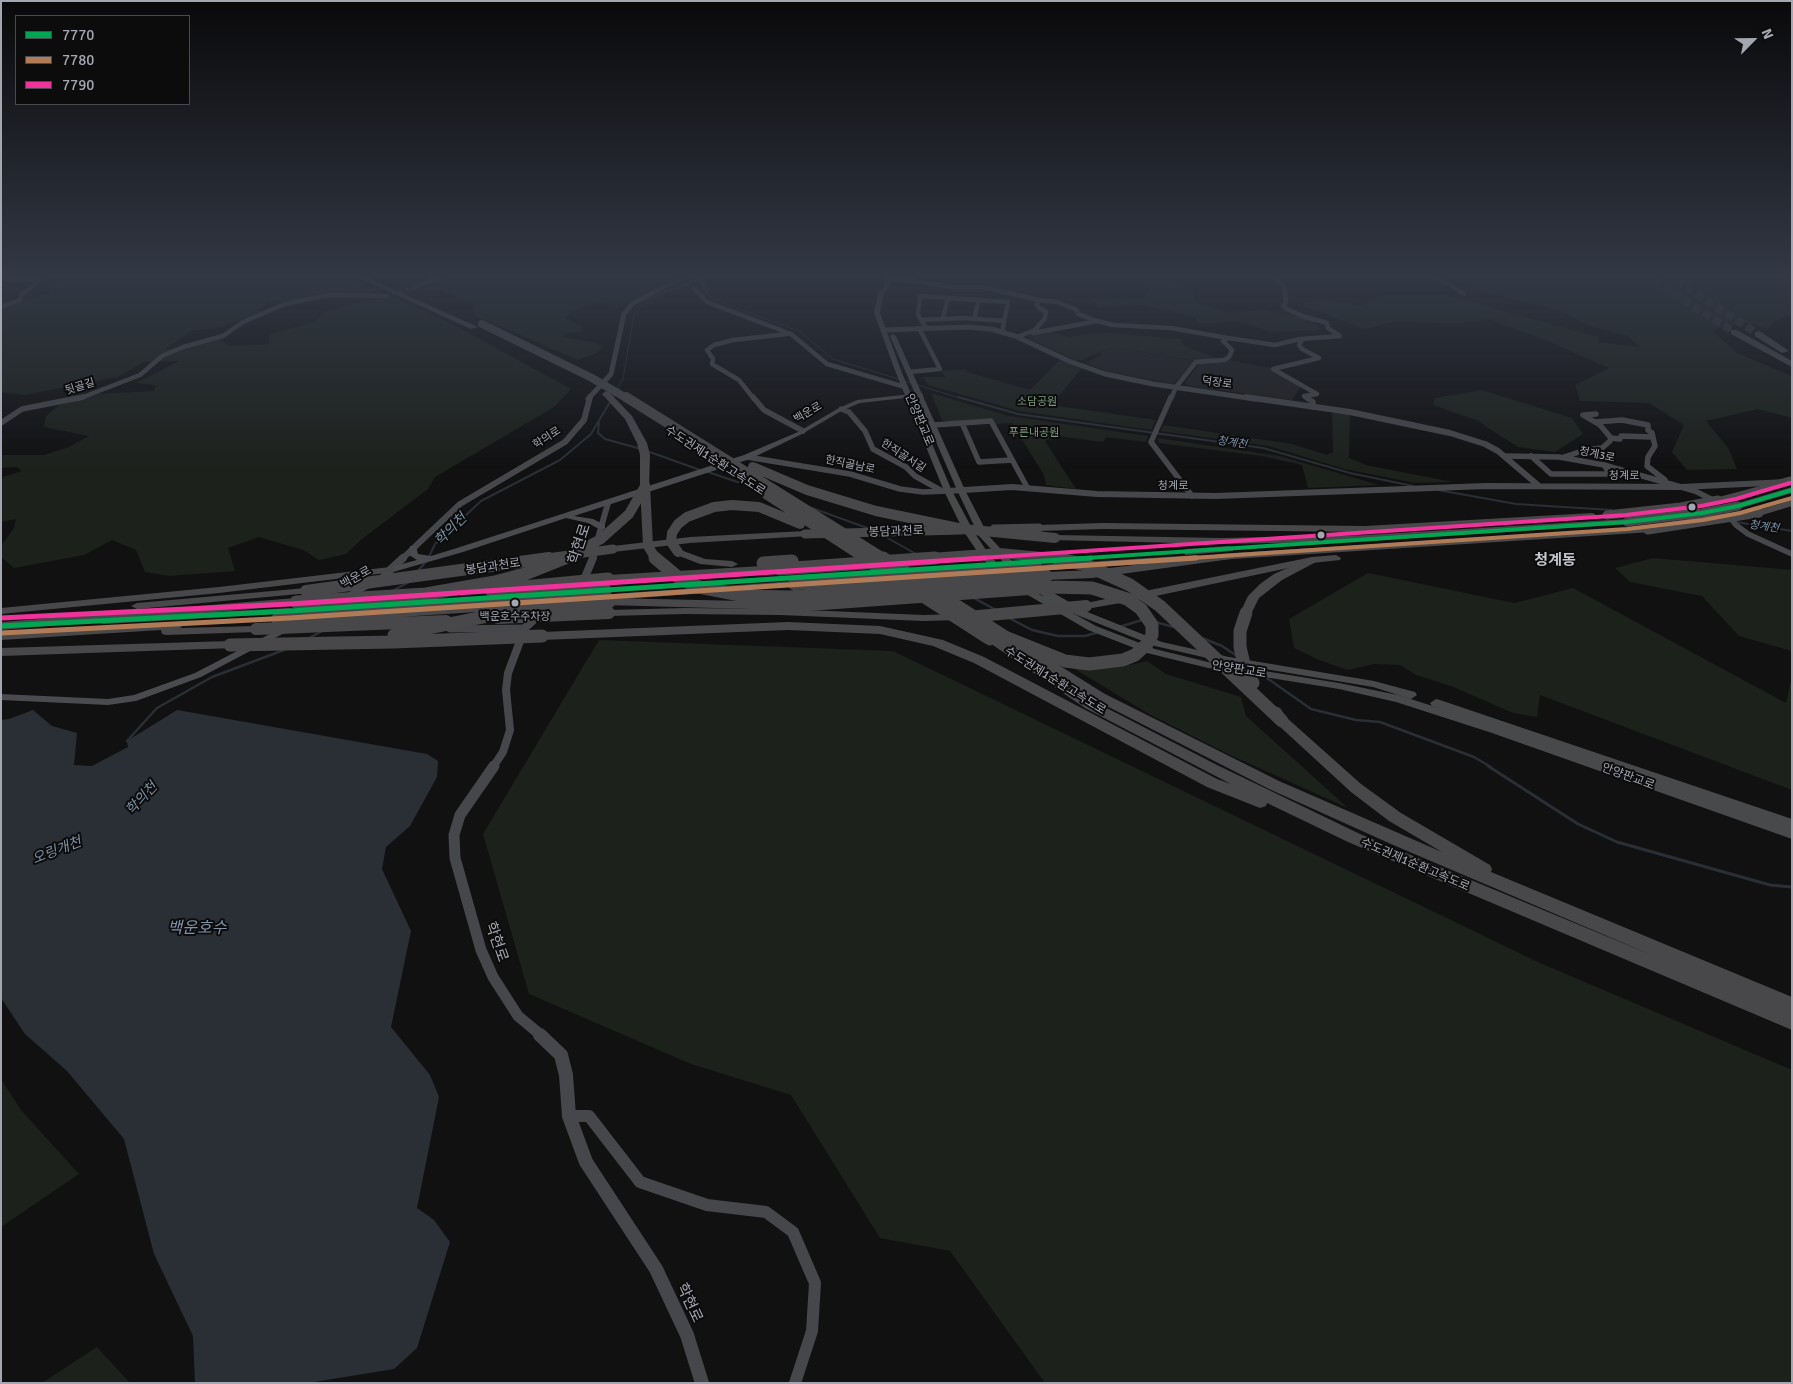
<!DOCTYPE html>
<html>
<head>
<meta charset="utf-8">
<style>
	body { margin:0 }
	#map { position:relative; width:1793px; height:1384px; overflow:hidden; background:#111112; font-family:Signika,sans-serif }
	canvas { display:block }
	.frame { position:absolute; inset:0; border:2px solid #a4a7b1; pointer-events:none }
	.legend { position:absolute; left:15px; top:15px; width:175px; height:90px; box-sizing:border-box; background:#0c0c0d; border:1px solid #494a4f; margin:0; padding:6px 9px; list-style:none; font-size:15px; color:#a4a7b1 }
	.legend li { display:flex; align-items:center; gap:10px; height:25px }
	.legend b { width:25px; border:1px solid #494a4f }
	.north { position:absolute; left:1728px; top:15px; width:50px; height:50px; -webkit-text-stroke:4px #0c0c0d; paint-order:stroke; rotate:67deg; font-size:14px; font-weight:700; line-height:20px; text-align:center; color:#a4a7b1 }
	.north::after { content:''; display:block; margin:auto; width:18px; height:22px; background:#a4a7b1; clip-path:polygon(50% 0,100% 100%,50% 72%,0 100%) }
</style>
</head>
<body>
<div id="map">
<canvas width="1793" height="1384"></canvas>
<div class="frame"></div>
<ul class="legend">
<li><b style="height:6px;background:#00a651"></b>7770</li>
<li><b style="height:6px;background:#b07c57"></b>7780</li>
<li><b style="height:6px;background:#ef339a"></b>7790</li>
</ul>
<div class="north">N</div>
</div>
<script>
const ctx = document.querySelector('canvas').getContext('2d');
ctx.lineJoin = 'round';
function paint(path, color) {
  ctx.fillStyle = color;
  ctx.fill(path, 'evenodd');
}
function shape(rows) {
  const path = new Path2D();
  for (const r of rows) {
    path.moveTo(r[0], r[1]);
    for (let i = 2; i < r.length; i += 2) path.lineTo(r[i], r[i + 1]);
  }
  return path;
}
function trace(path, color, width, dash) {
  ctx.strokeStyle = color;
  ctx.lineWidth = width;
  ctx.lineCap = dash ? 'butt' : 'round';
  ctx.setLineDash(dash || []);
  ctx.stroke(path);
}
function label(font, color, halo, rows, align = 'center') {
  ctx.font = font + ' Signika,"Noto Sans KR",sans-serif';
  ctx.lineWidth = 4;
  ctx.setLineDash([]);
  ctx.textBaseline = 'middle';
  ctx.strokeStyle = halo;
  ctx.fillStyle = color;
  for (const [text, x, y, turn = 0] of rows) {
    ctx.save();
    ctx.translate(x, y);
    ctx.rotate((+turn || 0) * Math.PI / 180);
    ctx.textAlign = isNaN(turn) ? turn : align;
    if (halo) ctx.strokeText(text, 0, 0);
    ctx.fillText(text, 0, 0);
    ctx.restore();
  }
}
paint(shape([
	[1112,347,1194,361,1175,383,1171,384,1109,372,1087,364,1087,362,1103,354,1099,353],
	[1228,360,1270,368,1301,386,1292,400,1190,386,1185,383,1200,362]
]), '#1e1e20');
paint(shape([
	[95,274,336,274,372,289,374,294,328,294,294,300,268,301,255,314,222,327,192,331,165,349,183,349,220,339,229,346,270,344,268,335,316,321,325,311,364,301,394,297,460,328,571,389,554,407,435,477,428,489,362,539,346,554,319,560,303,550,259,537,228,548,235,571,169,576,145,572,136,550,112,540,84,555,14,568,1,557,1,546,14,528,16,519,1,522,1,482,3,477,22,471,16,467,1,468,1,455,44,455,69,447,89,436,44,427,46,416,60,404,97,394,154,391,156,385,136,383,179,361,144,362,118,377,24,395,1,392,1,308,51,292,49,288,63,281,92,277],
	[387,274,652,274,649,279,655,285,618,307,599,301,572,312,565,318,582,326,581,332,566,333,562,337,594,342,603,347,595,354,578,360,474,315,474,304,441,291,411,289,393,281,400,279],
	[1129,274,1153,274,1194,292,1196,303,1232,313,1262,310,1300,317,1312,320,1322,330,1270,332,1243,322,1198,323,1195,317,1142,305,1098,307,1092,298,1144,299,1150,289],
	[1448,274,1792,274,1792,315,1785,316,1773,323,1768,329,1748,323,1723,326,1713,331,1737,353,1792,376,1792,418,1758,409,1706,421,1728,448,1737,469,1687,470,1672,452,1684,425,1649,403,1580,401,1575,385,1609,368,1552,343,1490,319,1459,323,1393,322,1365,329,1302,305,1314,298,1362,306,1385,295,1445,295,1599,337,1597,342,1640,347,1628,336,1589,326,1561,311,1485,292],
	[1049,331,1069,337,1099,332,1181,339,1183,345,1213,357,1214,360,1194,361,1112,347,1082,360,1075,360,1030,339,1028,336],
	[1060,360,1082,368,1051,405,1156,420,1151,430,1019,411,928,385,923,377,945,377,941,371,966,369,967,372,1030,390],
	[1482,390,1572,418,1583,434,1555,452,1518,447,1476,420,1433,405,1435,398],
	[931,393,1009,416,1148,436,1146,442,1106,437,1103,442,1058,436,1045,441,1076,489,1046,485,1044,475,1012,423,996,424,993,419,949,422,942,420],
	[1332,412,1350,414,1349,458,1366,465,1453,482,1415,483,1344,469,1269,446,1160,431,1164,425,1292,444,1327,455,1333,452],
	[1157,438,1280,456,1379,485,1308,488,1302,465,1262,456,1159,443],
	[1653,558,1792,570,1792,651,1739,636,1702,596,1630,582,1615,568],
	[1368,573,1514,603,1573,588,1786,703,1792,676,1792,790,1540,695,1537,717,1513,713,1451,686,1416,675,1400,665,1374,664,1348,670,1319,660,1294,648,1289,619],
	[599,640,893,651,1540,963,1792,1070,1792,1383,1045,1383,950,1251,880,1238,791,1095,691,1064,529,994,483,834],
	[1147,661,1166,674,1241,697,1246,716,1348,808,1228,754,1149,714,1063,662,1108,668,1121,667],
	[1,1079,21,1110,79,1174,1,1227],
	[97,1347,130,1383,42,1383]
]), '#1c211c');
paint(shape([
	[703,274,711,274,704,279,709,296,698,282,662,294,640,306,659,293,698,278],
	[33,710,52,726,77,733,74,765,92,766,128,747,127,741,177,710,427,754,438,761,437,777,410,826,386,847,382,869,411,931,391,1027,430,1075,439,1097,417,1208,434,1220,450,1242,417,1348,394,1369,308,1383,195,1383,193,1336,154,1254,124,1139,67,1071,25,1034,1,998,1,720,9,719]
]), '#2a2f35');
trace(shape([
	[707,293,709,296,738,309,799,331,833,359,963,399],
	[612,399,623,379,634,314,643,304]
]), '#2a2f35', 1);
trace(shape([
	[958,397,1018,414,1263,448,1350,473,1413,486],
	[599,422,598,433,605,439,641,449],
	[647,451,700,470],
	[708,472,764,491],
	[1438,490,1516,504,1612,510],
	[812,508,870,529],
	[1736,522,1792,531],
	[884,536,916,554],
	[428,559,435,544,481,501,560,460,591,434,613,397]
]), '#2a2f35', 2);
trace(shape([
	[417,572,429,558],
	[394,590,409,582],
	[974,598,996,610],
	[361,609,372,603],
	[1009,618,1032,630,1058,636,1085,636,1099,632],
	[1155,622,1174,627],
	[1119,627,1142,620],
	[309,638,322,631],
	[1202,638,1222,646,1237,656],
	[1264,676,1311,709,1356,720,1380,722,1474,757,1491,767],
	[129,741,127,741,157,708,212,677,284,650]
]), '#2a2f35', 2.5);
trace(shape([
	[1488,766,1578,824,1617,842,1770,885,1792,887]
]), '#2a2f35', 3);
trace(shape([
	[386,296,414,287]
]), '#2e2f32', 4.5, [4.5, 2]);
trace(shape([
	[1643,274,1734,332],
	[1666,274,1758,334]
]), '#2e2f32', 8, [8, 4]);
trace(shape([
	[1424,274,1449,284,1464,294],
	[889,278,953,287,982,287,1039,300,1037,304,1039,308,1046,312,1045,318,1035,330,1017,337],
	[1,279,41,279],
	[414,287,451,274],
	[694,288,707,302,791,334,827,364,905,387],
	[1039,300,1057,302,1077,310,1078,314,1097,321],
	[1,307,20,300,22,294,49,274],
	[943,318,948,298],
	[974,319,979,300],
	[921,320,964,318,1004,321],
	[926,328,918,315,920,296,1008,302,1002,332],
	[1033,333,1098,321,1113,325,1171,328,1228,338],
	[1300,339,1302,340,1299,345,1302,349,1319,358,1273,369,1317,394,1304,396,1308,399],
	[909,372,940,369,919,328],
	[78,399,140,375,162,356,183,347,223,336,243,322,285,304,329,295,386,296],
	[754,399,739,380,712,364,713,359,707,350,714,345,733,340,787,334],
	[1171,399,1176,387,1196,362,1224,360,1229,357,1232,350,1223,341,1228,338,1275,345,1300,339,1340,336,1328,328,1327,323,1302,316,1285,308,1283,306,1286,302,1284,285,1269,274]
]), '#46474a', 4.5);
trace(shape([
	[753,397,764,410,803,431],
	[1171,397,1151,442,1192,496],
	[1306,397,1313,402,1313,407],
	[841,409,849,412,865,431,873,449,906,467,915,476,942,491],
	[1595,422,1622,420,1648,425,1648,430,1652,433,1655,446,1648,457,1647,466,1665,480],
	[1,423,22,409,83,397],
	[962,423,979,462,1012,460],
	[933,425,991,421,1027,487],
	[1611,438,1620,439,1621,436,1652,437],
	[1506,456,1559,457,1604,465,1695,491,1715,501],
	[1531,456,1551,474,1610,474,1604,465],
	[747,457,850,474,900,489,923,492,948,491],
	[1564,457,1585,450,1602,448,1610,441,1611,438,1600,425,1583,415,1596,414],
	[1728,515,1736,525,1748,534,1792,554]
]), '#46474a', 5.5);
trace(shape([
	[450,629,525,628]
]), '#46474a', 7);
trace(shape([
	[569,1116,589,1116,640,1182,707,1205,766,1212,793,1232,815,1283,812,1331,795,1383]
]), '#46474a', 12);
trace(shape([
	[1,278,8,274],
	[884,330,968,327,991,329,1015,336,1069,361,1105,374,1153,384,1255,399],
	[588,399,611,374,624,314,628,309,633,303,689,274]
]), '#46474a', 5);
trace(shape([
	[1246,397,1350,412,1450,433,1485,444,1498,451,1539,486],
	[948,491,1012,487,1097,494,1216,496,1486,486,1681,487,1787,482],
	[402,559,460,504,565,442,584,420,590,397],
	[592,559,608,503]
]), '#46474a', 6);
trace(shape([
	[390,570,403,558],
	[578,583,585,577,593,558],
	[493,767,503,752,510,730,506,690,508,673,525,628,539,615]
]), '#46474a', 8);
trace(shape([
	[494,766,460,815,454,835,455,858,481,950,493,977,518,1016,542,1036]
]), '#46474a', 11);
trace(shape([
	[540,1035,561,1055,566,1075,569,1116,586,1162,656,1269,687,1335,702,1383]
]), '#46474a', 14);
paint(shape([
	[921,393,923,394,923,396,860,403,843,410,802,434,750,459,574,516,593,519,605,525,605,529,599,529,588,523,566,518,463,552,393,572,386,579,314,618,311,619,306,616,380,575,387,568,417,560,409,555,410,546,416,546,418,554,431,556,457,548,744,455,798,432,839,408,857,400,921,393],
	[287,625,292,628,290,630,201,677,136,701,108,705,1,700,1,694,108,699,134,695,195,673,287,625]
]), '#4a4b4e');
paint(shape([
	[887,274,893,274,889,287,884,293,880,313,902,373,952,491,974,532,986,550,1006,574,1008,576,1006,578,1000,578,979,554,964,532,944,491,896,373,874,313,878,293,883,287,887,274],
	[893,334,896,336,965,490,988,535,1022,572,1024,574,1022,576,1016,576,979,536,957,490,890,336,893,334],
	[1034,582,1085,611,1162,642,1229,657,1374,681,1415,692,1417,695,1411,699,1373,687,1229,663,1155,646,1077,615,1060,606,1096,626,1155,649,1208,662,1339,683,1398,695,1442,709,1432,706,1430,703,1436,699,1440,700,1792,819,1792,829,1787,827,1792,829,1792,839,1492,733,1396,702,1339,689,1208,668,1147,653,1088,630,1014,587,1016,585,1022,585,1044,597,1029,585,1034,582]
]), '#48494b');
paint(shape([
	[1779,481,1784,484,1782,486,1718,503,1713,500,1715,498,1779,481],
	[1792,487,1792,493,1738,509,1733,506,1735,504,1792,487],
	[1792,500,1792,506,1759,516,1754,513,1756,511,1792,500],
	[1592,513,1595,514,1595,518,1365,532,1102,529,1039,531,1034,528,1039,525,1102,523,1365,526,1592,513],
	[1627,519,1632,522,1631,524,1366,541,1361,538,1366,535,1627,519],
	[1648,527,1652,528,1652,532,1217,560,1212,557,1217,554,1648,527],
	[805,531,809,532,809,536,690,543,613,552,608,549,613,546,690,537,805,531],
	[1229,546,1233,547,1234,549,1233,551,1186,555,1181,552,1186,549,1229,546],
	[1197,555,1201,556,1202,558,1201,560,1037,571,1032,568,1037,565,1197,555],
	[1336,555,1341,558,1340,560,1312,563,1132,601,1086,609,1080,606,1086,603,1312,557,1336,555],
	[390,567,394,568,395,570,394,572,219,593,1,614,1,608,219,587,390,567],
	[794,581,799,584,798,586,598,601,592,598,598,595,794,581],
	[306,588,311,591,310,593,137,609,131,606,137,603,306,588],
	[290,608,296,611,294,613,103,624,97,621,103,618,290,608],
	[685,608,780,609,924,615,960,614,966,617,960,620,924,621,780,615,685,614,609,616,603,613,609,610,685,608],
	[176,623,180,624,182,626,180,628,256,626,262,629,256,632,166,635,162,634,161,630,1,640,1,633,176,623]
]), '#48484b');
paint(shape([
	[350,274,359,274,478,327,471,329,350,274],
	[1731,330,1737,330,1792,361,1792,367,1731,334,1731,330],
	[1755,332,1761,332,1789,351,1782,353,1755,336,1755,332],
	[606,391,609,392,632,416,647,443,650,455,649,487,641,487,640,485,640,455,637,443,625,419,602,394,606,391],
	[1055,535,1222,538,1377,535,1383,538,1377,541,1222,544,1051,540,1049,538,1055,535],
	[678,549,705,559,732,561,738,564,732,567,700,564,674,554,672,552,678,549],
	[1227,554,1231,555,1233,557,1231,559,1092,578,1046,580,1040,576,1046,572,1092,570,1227,554],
	[1312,557,1316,558,1318,560,1316,562,1282,580,1259,598,1250,616,1242,616,1240,613,1248,596,1260,584,1274,574,1312,557],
	[780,565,786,569,784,571,608,583,602,579,608,575,780,565],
	[296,598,302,602,300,605,1,630,2,622,296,598],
	[609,598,788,602,794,606,788,610,605,605,603,602,605,599,609,598],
	[788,622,880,626,943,640,984,657,1217,779,1231,784,1085,708,984,639,985,636,995,636,1095,702,1217,765,1360,834,1654,956,1391,844,1269,789,1095,700,1013,647,1020,643,1025,644,1105,694,1279,781,1442,852,1389,821,1351,792,1277,724,1268,711,1270,708,1275,706,1280,708,1287,718,1361,784,1401,813,1490,865,1492,869,1491,872,1792,997,1792,1030,1348,842,1267,803,1266,806,1260,808,1207,787,974,663,933,646,880,634,788,630,542,640,536,636,542,632,788,622],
	[230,641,236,645,235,648,1,656,1,648,230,641]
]), '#48484b');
trace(shape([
	[1779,484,1790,481],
	[1607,515,1681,507,1718,500],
	[1627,522,1702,513,1738,506],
	[994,529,1039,528],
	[1648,530,1759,513],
	[805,534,962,530],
	[540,559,613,549]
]), '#48484b', 9);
trace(shape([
	[794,584,1037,568],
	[306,591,549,558],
	[526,596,606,590],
	[968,617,1086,606],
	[498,618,609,613],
	[277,619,537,602],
	[256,629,446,621]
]), '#48484b', 12);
trace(shape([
	[482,324,592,378,628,399]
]), '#48484b', 8);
trace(shape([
	[626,397,885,559],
	[753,467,807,490,876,511,963,529,1055,538],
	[645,485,648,546,656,559],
	[766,494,866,559],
	[678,552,671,542,672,533,678,524,687,517,714,507,732,505,759,507,800,524],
	[563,559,601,539,629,514,644,488],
	[918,559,999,553,1063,559]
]), '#48484b', 10);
trace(shape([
	[655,558,679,578,699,587,745,596,789,597,1046,576],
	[864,558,990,639],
	[883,558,940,595],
	[1056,558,1086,565,1130,585,1160,606,1282,721],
	[763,563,792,561],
	[780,569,935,558],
	[1050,587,1092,588,1127,599,1141,609,1152,625,1152,635,1147,644,1135,655,1123,660,1089,664,1065,661,1005,637,940,595,1050,587],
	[491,590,608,579],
	[296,602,426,594,495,582,525,574,565,558],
	[788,606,940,595],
	[1246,613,1240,631,1240,647,1244,664,1253,683],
	[394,635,528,608,609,602],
	[230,645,394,642,542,636]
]), '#48484b', 13);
trace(shape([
	[1072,559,1627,522,1702,513,1738,506,1792,490]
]), '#00a651', 4);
trace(shape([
	[1,626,290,611,1091,558]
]), '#00a651', 5);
trace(shape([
	[1177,559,1627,529,1703,520,1740,513,1792,498]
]), '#b07c57', 4);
trace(shape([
	[1,633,290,618,1196,558]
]), '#b07c57', 5);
trace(shape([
	[966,559,1626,515,1701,506,1736,499,1790,483]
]), '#ef339a', 4);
trace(shape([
	[1,618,290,604,985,558]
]), '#ef339a', 5);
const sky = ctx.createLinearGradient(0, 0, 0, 468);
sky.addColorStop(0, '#09090a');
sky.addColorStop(0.59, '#323844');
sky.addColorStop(1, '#32384400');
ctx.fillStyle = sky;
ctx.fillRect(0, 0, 1793, 468);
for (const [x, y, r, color] of [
	[1692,507,4.5,"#a4a7b1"],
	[1321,535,4.5,"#a4a7b1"],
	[515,603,4.5,"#a4a7b1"]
]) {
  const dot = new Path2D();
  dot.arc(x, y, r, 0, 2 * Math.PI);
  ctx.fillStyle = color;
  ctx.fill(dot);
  trace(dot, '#0c0c0d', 2);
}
label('11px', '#a4a7b1', '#0c0c0d', [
	["덕장로",1217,383,8],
	["뒷골길",80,387,-17],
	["백운로",808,413,-30],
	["학의로",547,438,-33],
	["청계3로",1597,455,12],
	["한직골서길",903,456,33],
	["한직골남로",850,465,12],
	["청계로",1624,476],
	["청계로",1173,486]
]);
label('11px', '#7d9a80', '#0c0c0d', [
	["소담공원",1037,402],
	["푸른내공원",1034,433]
]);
label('italic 11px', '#7e93a8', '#0c0c0d', [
	["청계천",1232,443,8],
	["청계천",1764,527,8]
]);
label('11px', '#a4a7b1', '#0c0c0d', [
	["백운호수주차장",515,617]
]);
label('12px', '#a4a7b1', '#0c0c0d', [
	["안양판교로",919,420,67],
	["수도권제1순환고속도로",715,461,33],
	["봉담과천로",896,532,-2],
	["봉담과천로",493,567,-8],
	["백운로",356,578,-29],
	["안양판교로",1239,670,9],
	["수도권제1순환고속도로",1055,681,32],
	["안양판교로",1628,777,20],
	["수도권제1순환고속도로",1415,865,23]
]);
label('italic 14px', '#7e93a8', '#0c0c0d', [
	["학의천",451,530,-45],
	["학의천",142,799,-47],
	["오링개천",57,851,-21]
]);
label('15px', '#a4a7b1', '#0c0c0d', [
	["학현로",580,544,-72],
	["학현로",496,942,71],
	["학현로",689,1303,65]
]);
label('bold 15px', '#c4c6cd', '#0c0c0d', [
	["청계동",1555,561]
]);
label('italic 16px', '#7e93a8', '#0c0c0d', [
	["백운호수",197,929]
]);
</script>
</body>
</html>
